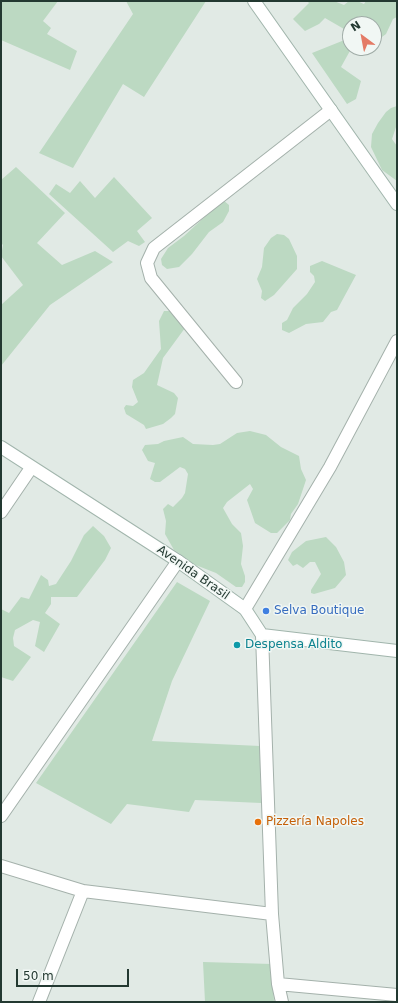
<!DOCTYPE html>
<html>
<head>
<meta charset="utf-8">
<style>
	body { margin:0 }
	#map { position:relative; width:398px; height:1003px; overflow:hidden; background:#e1eae5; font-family:"DejaVu Sans",sans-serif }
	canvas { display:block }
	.frame { position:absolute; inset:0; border:2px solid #233931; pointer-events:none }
	.north { position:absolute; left:342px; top:16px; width:40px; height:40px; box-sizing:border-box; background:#f1f7f4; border:1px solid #9faba6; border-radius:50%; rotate:328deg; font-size:11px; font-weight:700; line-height:16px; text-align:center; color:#233931 }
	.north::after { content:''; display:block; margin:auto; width:14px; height:18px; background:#e47b66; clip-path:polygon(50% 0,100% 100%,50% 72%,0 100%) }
	.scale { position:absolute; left:16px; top:969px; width:113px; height:18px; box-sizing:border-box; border:2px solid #233931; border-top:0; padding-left:5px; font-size:12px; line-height:14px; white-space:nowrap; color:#233931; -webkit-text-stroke:3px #f1f7f4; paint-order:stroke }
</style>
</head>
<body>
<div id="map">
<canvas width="398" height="1003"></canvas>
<div class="frame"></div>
<div class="north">N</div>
<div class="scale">50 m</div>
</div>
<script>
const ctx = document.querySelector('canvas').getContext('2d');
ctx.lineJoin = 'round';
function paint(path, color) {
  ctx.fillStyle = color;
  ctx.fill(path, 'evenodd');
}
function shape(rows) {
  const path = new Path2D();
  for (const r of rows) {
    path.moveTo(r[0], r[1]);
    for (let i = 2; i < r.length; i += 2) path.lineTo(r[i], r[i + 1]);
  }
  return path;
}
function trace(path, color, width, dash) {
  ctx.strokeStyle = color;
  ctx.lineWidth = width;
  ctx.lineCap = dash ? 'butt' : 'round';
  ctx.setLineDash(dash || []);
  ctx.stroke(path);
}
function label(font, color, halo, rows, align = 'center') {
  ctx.font = font + ' "DejaVu Sans",sans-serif';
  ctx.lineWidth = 3;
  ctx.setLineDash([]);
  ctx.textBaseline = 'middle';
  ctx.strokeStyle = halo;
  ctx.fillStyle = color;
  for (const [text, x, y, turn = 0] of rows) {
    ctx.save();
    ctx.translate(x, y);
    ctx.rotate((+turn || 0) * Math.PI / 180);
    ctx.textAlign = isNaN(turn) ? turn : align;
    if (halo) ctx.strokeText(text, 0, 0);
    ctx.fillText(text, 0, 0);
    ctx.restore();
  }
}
paint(shape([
	[1,1,58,1,43,21,51,28,47,34,77,51,70,70,1,40],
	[126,1,206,1,144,97,123,84,73,168,39,153,133,14],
	[307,1,334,1,344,5,349,1,357,1,364,4,366,1,397,1,397,17,393,19,386,34,375,42,374,24,350,24,350,28,344,29,325,18,319,24,305,31,293,19,309,3],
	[350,30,351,49,341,67,361,81,356,99,347,104,312,53,347,39],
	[397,106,397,124,392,139,397,146,397,181,382,170,371,147,372,134,378,123,386,112,391,108],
	[16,167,65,213,37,243,62,265,95,251,113,262,50,305,1,366,1,305,23,285,1,256,3,245,1,243,1,180],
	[114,177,152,218,137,231,145,242,139,246,128,241,113,252,49,194,56,184,70,193,80,181,95,198],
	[223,200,229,205,229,211,223,222,209,232,192,254,179,267,167,269,162,265,161,259,168,248,184,236],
	[277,234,284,235,289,239,297,256,297,269,274,295,265,301,261,298,262,291,257,279,262,267,264,248,271,238],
	[322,261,356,275,337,310,331,312,323,322,306,324,289,333,282,330,282,323,287,320,293,308,307,294,315,282,314,276,310,272,310,266],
	[164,311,170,311,185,328,163,358,157,385,174,393,178,398,175,414,171,418,163,424,146,429,144,425,126,414,124,408,126,405,133,406,138,402,132,387,133,380,144,373,161,349,159,321],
	[250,431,266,435,281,447,299,456,301,469,306,480,298,504,291,514,290,520,277,533,271,533,255,523,247,500,253,489,250,484,227,502,223,508,232,524,241,533,243,546,241,564,245,576,245,582,242,587,236,587,216,573,193,564,179,553,174,550,165,534,166,521,163,509,168,504,173,507,182,498,185,493,188,474,185,469,180,467,160,482,155,482,150,479,155,463,148,461,142,450,145,445,158,444,164,441,183,437,193,444,213,445,220,444,237,433],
	[93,526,104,536,111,548,105,560,77,597,51,597,51,604,45,613,60,624,44,652,35,646,40,622,33,620,15,630,13,638,14,646,31,657,13,681,1,677,1,609,9,613,21,597,29,599,41,575,48,580,49,586,56,584,71,561,84,535],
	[326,537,336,547,344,562,346,575,335,588,314,594,311,593,311,590,321,574,315,562,310,562,303,568,297,564,293,566,288,560,292,552,306,541],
	[177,582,210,601,172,681,152,741,260,746,261,803,195,800,189,812,127,804,111,824,36,783],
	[203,962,272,964,274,1002,205,1002]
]), '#bcd9c2');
const street = shape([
	[236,382,151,278,147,263,154,248,331,110],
	[1,512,31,468],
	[245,609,330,467,397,341],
	[262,635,272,914,278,984,282,1002],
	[1,816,178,561],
	[1,866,83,891,272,914],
	[278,984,397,995],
	[39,1002,83,891]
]);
const secondary = shape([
	[254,1,397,204],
	[1,447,178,561,245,609,262,635,397,651]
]);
trace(street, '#a4b1ab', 14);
trace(secondary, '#a1b5ac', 14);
trace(street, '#fff', 12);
trace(secondary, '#fff', 12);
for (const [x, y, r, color] of [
	[266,611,4,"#3f7fe0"],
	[237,645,4,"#0f9aa8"],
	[258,822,4,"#e8710a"]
]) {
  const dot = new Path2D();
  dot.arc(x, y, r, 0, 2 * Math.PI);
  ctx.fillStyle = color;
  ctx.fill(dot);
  trace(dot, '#f1f7f4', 1.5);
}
label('12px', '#233931', '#f1f7f4', [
	["Avenida Brasil",193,573,35]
]);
label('12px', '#366cbe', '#f1f7f4', [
	["Selva Boutique",274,611]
], 'left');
label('12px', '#0d838f', '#f1f7f4', [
	["Despensa Aldito",245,645]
], 'left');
label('12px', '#c56008', '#f1f7f4', [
	["Pizzería Napoles",266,822]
], 'left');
</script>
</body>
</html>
